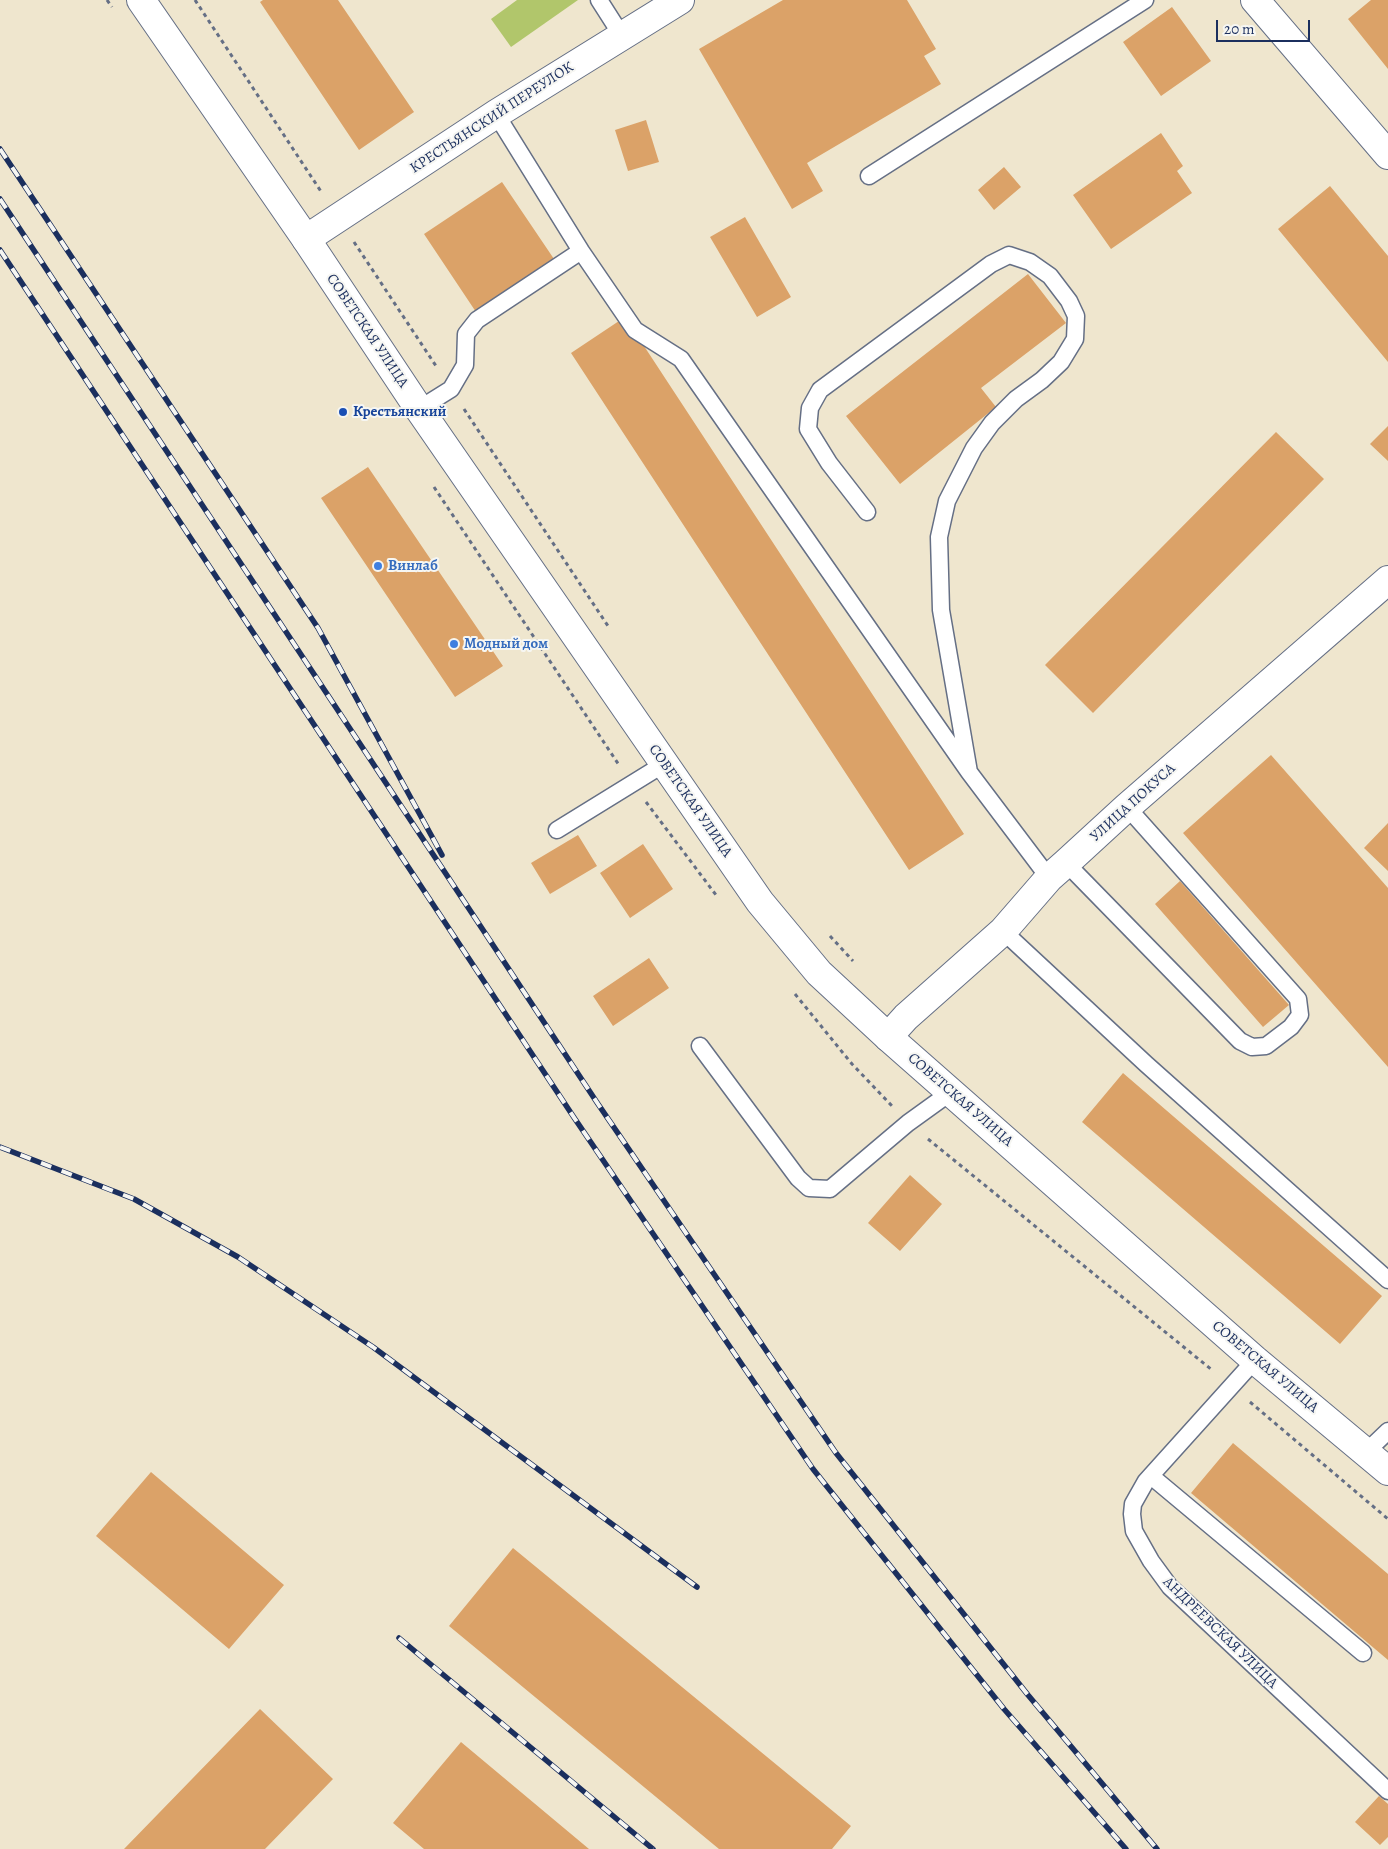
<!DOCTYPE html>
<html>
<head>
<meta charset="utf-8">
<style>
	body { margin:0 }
	#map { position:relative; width:1388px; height:1849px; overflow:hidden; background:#efe6ce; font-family:Alegreya,serif }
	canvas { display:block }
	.scale { position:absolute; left:1216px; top:20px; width:94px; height:22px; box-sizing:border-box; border:2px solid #1b2f5e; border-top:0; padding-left:6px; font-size:15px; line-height:18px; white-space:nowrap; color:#1b2f5e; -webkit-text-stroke:4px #f6f6f2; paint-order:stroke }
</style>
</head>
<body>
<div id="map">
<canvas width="1388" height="1849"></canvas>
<div class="scale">20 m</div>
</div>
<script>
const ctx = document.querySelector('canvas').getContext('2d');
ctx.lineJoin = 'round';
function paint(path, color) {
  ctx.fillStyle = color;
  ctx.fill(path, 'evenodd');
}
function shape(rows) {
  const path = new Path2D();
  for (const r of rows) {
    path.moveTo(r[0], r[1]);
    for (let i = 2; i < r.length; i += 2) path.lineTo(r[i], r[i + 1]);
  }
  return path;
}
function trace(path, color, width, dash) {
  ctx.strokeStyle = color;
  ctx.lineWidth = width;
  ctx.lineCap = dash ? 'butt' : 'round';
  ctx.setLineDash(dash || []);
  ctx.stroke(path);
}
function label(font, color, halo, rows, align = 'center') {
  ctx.font = font + ' Alegreya,serif';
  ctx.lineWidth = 4;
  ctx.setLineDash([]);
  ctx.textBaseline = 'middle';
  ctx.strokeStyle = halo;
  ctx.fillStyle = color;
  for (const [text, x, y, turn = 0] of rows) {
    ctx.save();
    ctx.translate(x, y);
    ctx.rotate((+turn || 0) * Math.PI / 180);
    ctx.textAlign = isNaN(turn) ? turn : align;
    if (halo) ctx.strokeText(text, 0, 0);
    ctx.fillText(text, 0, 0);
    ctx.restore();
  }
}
paint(shape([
	[517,0,578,0,511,47,491,19]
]), '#b1c66b');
paint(shape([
	[263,0,338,0,414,112,359,150,260,2],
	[783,0,907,0,936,49,924,56,941,84,807,163,823,191,792,209,699,49],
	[1371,0,1388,0,1388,69,1348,19],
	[1172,7,1211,61,1161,96,1123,42],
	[646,120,659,162,628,171,615,130],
	[1161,133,1183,166,1177,171,1192,193,1111,249,1073,195],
	[1004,167,1021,187,994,210,978,190],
	[502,182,554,259,476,312,424,234],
	[1330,186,1388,256,1388,362,1278,229],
	[745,217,791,297,757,317,710,237],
	[1028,274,1066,323,981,388,996,407,900,484,846,416],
	[625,317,964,834,909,870,571,353],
	[1388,426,1388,461,1370,444],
	[1276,432,1324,479,1093,713,1045,665],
	[368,467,503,666,455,697,321,498],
	[1271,755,1388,888,1388,1067,1183,833],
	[1388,823,1388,871,1364,848],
	[578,835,597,866,550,894,531,863],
	[643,844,673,889,630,918,600,873],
	[1180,881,1289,1005,1263,1027,1155,904],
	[649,958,669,988,613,1026,593,996],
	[1123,1073,1382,1296,1340,1344,1082,1122],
	[910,1175,942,1204,900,1251,868,1223],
	[1233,1443,1388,1574,1388,1660,1191,1493],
	[151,1472,284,1585,229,1649,96,1536],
	[513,1548,851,1826,832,1849,719,1849,449,1626],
	[260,1709,333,1779,265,1849,124,1849],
	[461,1742,589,1849,424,1849,393,1823],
	[1379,1796,1388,1804,1388,1837,1380,1845,1355,1822]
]), '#dba268');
const service = shape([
	[599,0,622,36],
	[496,114,581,251,635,330,681,359,969,772,1049,878],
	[869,176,1145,0],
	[419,409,451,389,465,365,466,334,477,320,581,251],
	[867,512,829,463,808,429,810,408,820,390,991,264,1009,255,1030,262,1050,276,1069,301,1076,316,1075,339,1061,362,1042,380,1016,399,992,423,974,448,947,501,939,537,941,610,969,772],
	[557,830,664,764],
	[1066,863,1240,1041,1252,1047,1266,1046,1291,1027,1300,1015,1298,999,1127,807],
	[1003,931,1146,1064,1388,1280],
	[700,1046,798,1178,809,1188,830,1189,908,1123,951,1092],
	[1255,1360,1146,1481,1133,1504,1132,1514,1134,1531,1151,1561,1170,1587,1388,1791],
	[1366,1452,1388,1431],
	[1151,1476,1363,1653]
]);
const minor = shape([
	[1255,0,1388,155],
	[306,239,496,114,680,0],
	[888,1037,906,1017,1003,931,1049,878,1066,863,1127,807,1388,580]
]);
const primary = shape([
	[141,0,306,239,419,409,760,902,819,973,888,1037,1255,1360,1388,1471]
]);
trace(service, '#656f85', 19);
trace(minor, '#656f85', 30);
trace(primary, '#656f85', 30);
trace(shape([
	[107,0,112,7],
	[195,0,322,193],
	[354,242,436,366],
	[464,409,610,629],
	[434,487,619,765],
	[646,802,716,895],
	[830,936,853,961],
	[795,994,852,1064,892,1106],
	[928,1139,1212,1370],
	[1250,1402,1388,1519]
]), '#656f85', 3, [4, 4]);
trace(service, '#fff', 16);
trace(minor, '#fff', 28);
trace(primary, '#fff', 28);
const rail = shape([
	[0,149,318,628,442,855],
	[0,199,598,1104,836,1453,1028,1695,1157,1849],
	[0,250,575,1119,813,1469,1004,1709,1126,1849],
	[0,1147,134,1199,238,1257,373,1347,697,1587],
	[399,1638,653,1849]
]);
trace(rail, '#1b2f5e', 5.5);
trace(rail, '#f6f6f2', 4, [11]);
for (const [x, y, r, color] of [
	[343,412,5,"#1a4fb4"],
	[378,566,5,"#3f7fe0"],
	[454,644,5,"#3f7fe0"]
]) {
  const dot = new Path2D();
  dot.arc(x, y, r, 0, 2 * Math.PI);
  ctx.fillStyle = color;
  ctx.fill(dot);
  trace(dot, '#f6f6f2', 2);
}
label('15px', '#1b2f5e', '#f6f6f2', [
	["КРЕСТЬЯНСКИЙ ПЕРЕУЛОК",492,118,-33],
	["СОВЕТСКАЯ УЛИЦА",367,331,56],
	["СОВЕТСКАЯ УЛИЦА",690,801,55],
	["УЛИЦА ПОКУСА",1133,803,-42],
	["СОВЕТСКАЯ УЛИЦА",960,1100,41],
	["СОВЕТСКАЯ УЛИЦА",1265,1367,40],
	["АНДРЕЕВСКАЯ УЛИЦА",1220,1633,44]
]);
label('bold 15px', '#164399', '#f6f6f2', [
	["Крестьянский",353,412]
], 'left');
label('bold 15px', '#366cbe', '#f6f6f2', [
	["Винлаб",388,566],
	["Модный дом",464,644]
], 'left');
</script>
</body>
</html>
